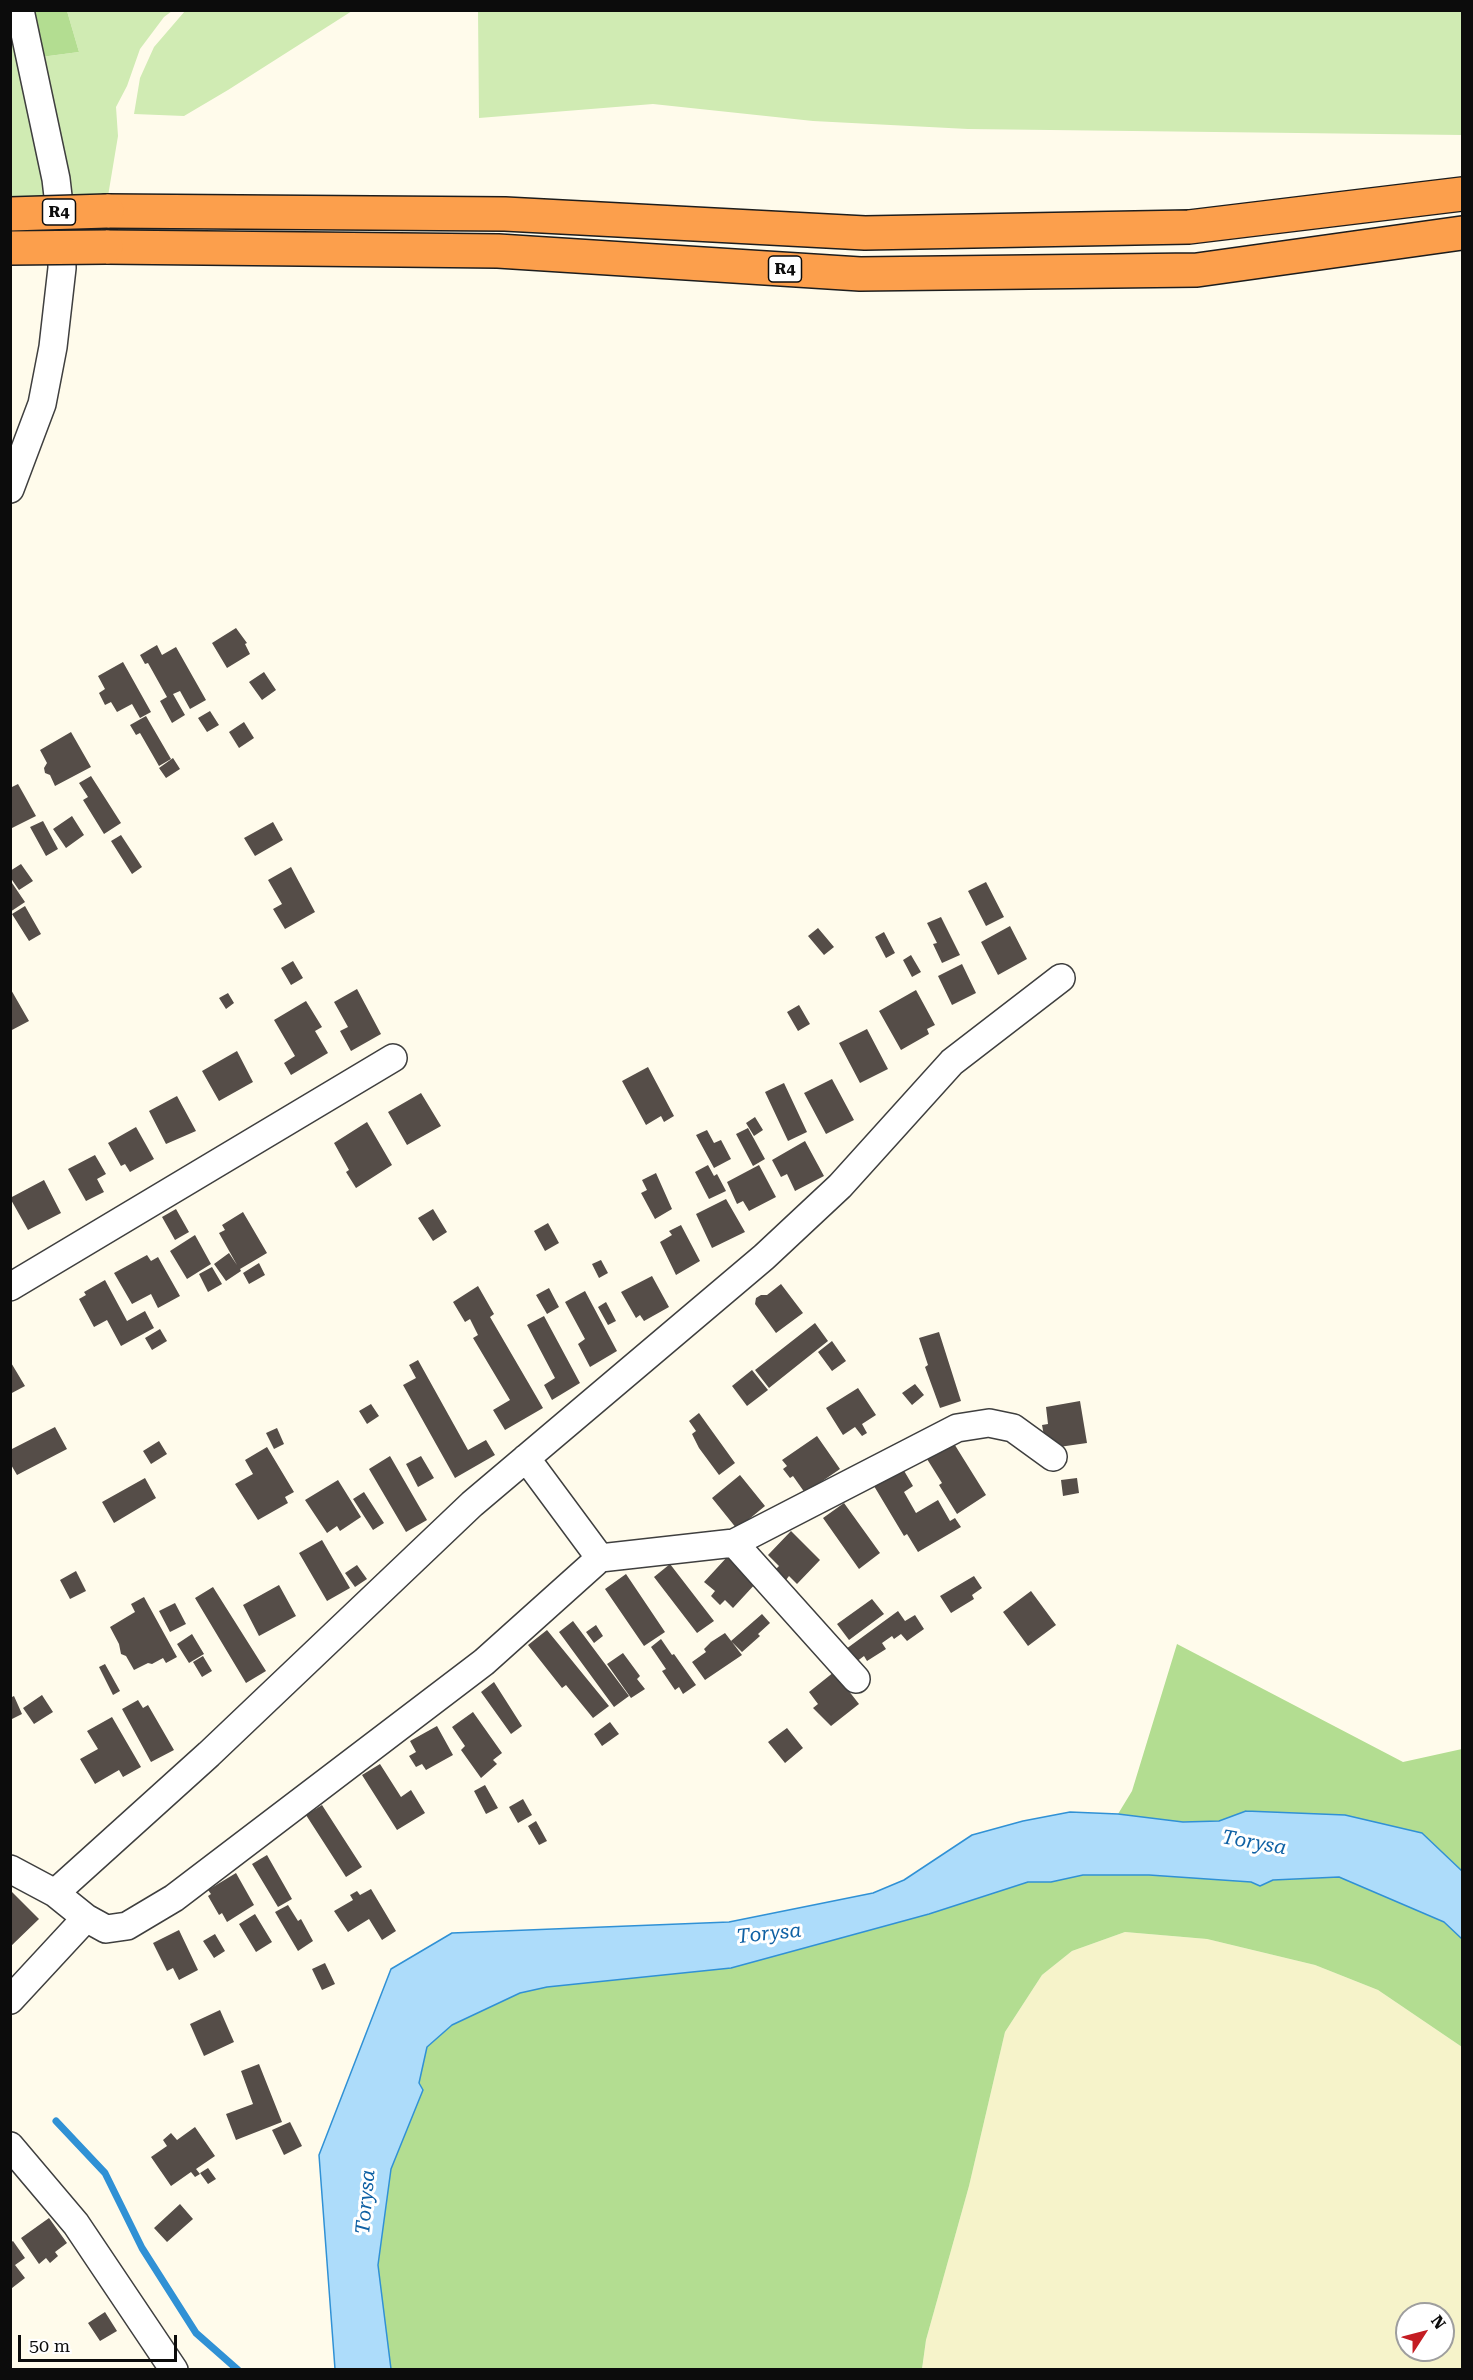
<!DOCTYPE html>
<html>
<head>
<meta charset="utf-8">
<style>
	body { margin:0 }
	#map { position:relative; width:1473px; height:2380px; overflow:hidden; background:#fffbeb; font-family:"Roboto Serif",serif }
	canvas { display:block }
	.frame { position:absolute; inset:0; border:12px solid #0c0c0c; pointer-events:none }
	.north { position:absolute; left:1395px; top:2302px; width:60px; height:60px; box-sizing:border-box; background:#fff; border:2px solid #9e9e9e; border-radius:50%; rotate:54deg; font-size:16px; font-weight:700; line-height:24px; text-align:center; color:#0c0c0c }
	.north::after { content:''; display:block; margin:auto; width:21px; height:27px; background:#c41d23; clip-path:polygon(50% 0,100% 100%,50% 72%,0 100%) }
	.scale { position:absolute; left:18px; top:2335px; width:159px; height:27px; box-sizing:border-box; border:3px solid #0c0c0c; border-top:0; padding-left:8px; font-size:18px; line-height:21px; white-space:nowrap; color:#0c0c0c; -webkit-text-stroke:4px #fff; paint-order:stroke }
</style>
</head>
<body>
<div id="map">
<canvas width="1473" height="2380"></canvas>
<div class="frame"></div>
<div class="north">N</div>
<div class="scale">50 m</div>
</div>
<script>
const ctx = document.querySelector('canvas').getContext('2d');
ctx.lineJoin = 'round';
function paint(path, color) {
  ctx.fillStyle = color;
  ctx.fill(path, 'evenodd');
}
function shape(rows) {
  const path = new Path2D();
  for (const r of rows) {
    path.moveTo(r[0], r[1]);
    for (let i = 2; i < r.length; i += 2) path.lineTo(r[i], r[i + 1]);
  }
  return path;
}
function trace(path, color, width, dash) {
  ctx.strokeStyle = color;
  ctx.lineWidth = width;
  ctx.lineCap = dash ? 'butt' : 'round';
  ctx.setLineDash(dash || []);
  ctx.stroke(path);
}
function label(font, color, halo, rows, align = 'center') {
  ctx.font = font + ' "Roboto Serif",serif';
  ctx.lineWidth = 6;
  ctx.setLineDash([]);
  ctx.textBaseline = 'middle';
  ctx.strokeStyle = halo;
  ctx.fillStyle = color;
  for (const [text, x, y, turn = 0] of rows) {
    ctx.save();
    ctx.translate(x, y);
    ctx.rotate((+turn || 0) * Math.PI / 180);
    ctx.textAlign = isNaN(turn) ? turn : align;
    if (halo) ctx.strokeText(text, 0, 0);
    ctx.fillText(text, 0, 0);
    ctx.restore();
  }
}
paint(shape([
	[1125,1932,1207,1939,1315,1965,1378,1990,1462,2047,1462,2369,922,2370,926,2340,969,2186,1005,2032,1042,1975,1072,1951],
	[1407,2314,1443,2314,1443,2350,1407,2350]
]), '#f6f3ca');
paint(shape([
	[67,11,172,11,164,17,140,49,127,86,116,107,118,136,107,202,70,204,41,57,79,52],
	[185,11,185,10,352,11,228,90,184,116,134,114,140,78,154,47],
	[478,11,1462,11,1462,135,968,129,813,121,653,104,479,118],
	[10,26,49,202,11,204]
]), '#d0ebb3');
paint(shape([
	[30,11,67,11,79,52,41,57],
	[1177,1644,1403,1762,1462,1749,1462,1871,1422,1833,1246,1811,1219,1821,1183,1822,1118,1814,1132,1791],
	[1083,1875,1149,1875,1251,1882,1260,1886,1273,1880,1339,1877,1444,1922,1462,1939,1462,2047,1378,1990,1315,1965,1207,1939,1125,1932,1072,1951,1042,1975,1005,2032,969,2186,926,2340,922,2369,391,2370,378,2265,391,2169,423,2090,419,2083,427,2047,452,2025,520,1993,547,1987,929,1914,1028,1882,1051,1882]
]), '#b3dd91');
const water = shape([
	[1246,1811,1345,1815,1422,1833,1462,1871,1462,1939,1444,1922,1339,1877,1273,1880,1260,1886,1251,1882,1149,1875,1083,1875,1051,1882,1028,1882,929,1914,731,1968,547,1987,520,1993,452,2025,427,2047,419,2083,423,2090,391,2169,378,2265,391,2369,335,2369,319,2155,391,1969,452,1933,729,1922,873,1893,904,1880,972,1835,1023,1821,1070,1812,1118,1814,1183,1822,1219,1821,1246,1811]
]);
paint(water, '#addcfa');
trace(water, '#3091d5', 1.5);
trace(shape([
	[56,2121,105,2173,142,2248,196,2333,238,2370]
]), '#3091d5', 7);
paint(shape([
	[236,628,247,643,245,644,250,654,227,668,212,643],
	[157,645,162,655,176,647,206,700,190,709,180,691,173,694,185,715,172,723,160,701,167,697,148,663,145,664,140,655],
	[123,662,151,712,140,718,132,704,117,712,111,702,105,705,99,693,105,689,98,676],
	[264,672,276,690,262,700,249,682],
	[210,711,219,725,207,732,198,718],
	[146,716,171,759,159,766,140,733,136,735,130,725],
	[244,722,254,738,239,748,229,732],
	[71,732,91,767,55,786,50,775,45,773,44,768,47,763,40,750],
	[173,758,180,769,166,778,159,768],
	[91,776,121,823,104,834,83,800,88,797,79,783],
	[18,784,36,816,10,829,10,788],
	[72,816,84,835,66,848,53,829],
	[43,821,58,849,46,856,30,827],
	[273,822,283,840,255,856,244,838],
	[121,835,142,867,132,874,111,841],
	[21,864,33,881,19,890,10,877,10,871],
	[291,867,315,912,285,929,273,909,282,904,268,880],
	[10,880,25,902,10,912],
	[986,882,1004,917,986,926,968,891],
	[25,906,41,934,29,941,12,914],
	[941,917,960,955,942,963,933,944,937,943,927,923],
	[1010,926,1027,959,998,975,981,942],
	[818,928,834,947,824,955,808,936],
	[884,932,895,953,886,958,875,937],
	[911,955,921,972,912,977,903,960],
	[293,961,303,978,291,985,281,968],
	[962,964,976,993,952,1005,938,976],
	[10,988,29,1021,10,1031],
	[357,989,381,1034,351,1051,340,1031,348,1027,334,1002],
	[916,990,935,1025,927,1029,929,1034,901,1050,879,1011],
	[228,993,234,1003,226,1009,219,998],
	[306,1001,322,1027,315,1031,328,1053,291,1075,284,1063,295,1056,274,1020],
	[799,1005,810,1024,798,1031,787,1012],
	[867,1029,888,1069,860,1083,839,1043],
	[237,1051,253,1082,219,1101,202,1071],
	[648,1067,674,1116,664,1122,661,1116,646,1125,622,1081],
	[832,1079,854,1120,826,1134,804,1093],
	[784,1083,807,1132,788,1141,765,1092],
	[421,1093,441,1126,407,1145,388,1112],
	[177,1096,196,1131,166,1144,149,1111],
	[755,1117,763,1130,754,1136,746,1123],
	[367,1122,392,1165,356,1188,346,1172,349,1170,334,1143],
	[136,1127,154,1159,130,1172,125,1164,121,1166,108,1143],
	[748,1128,765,1159,753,1166,736,1134],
	[707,1130,714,1143,721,1140,731,1159,714,1168,696,1135],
	[805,1141,824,1176,795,1191,787,1174,781,1177,772,1160],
	[95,1155,106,1174,97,1179,104,1192,86,1201,68,1169],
	[708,1165,714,1176,717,1174,726,1191,709,1199,695,1172],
	[759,1165,776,1197,749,1211,743,1201,737,1204,727,1182],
	[656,1173,672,1209,655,1219,641,1193,647,1190,642,1180],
	[44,1180,61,1213,28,1230,10,1198],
	[726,1199,745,1232,712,1248,696,1214],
	[176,1209,189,1232,175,1240,162,1217],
	[433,1209,447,1232,433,1241,418,1218],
	[243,1212,267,1253,240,1269,241,1271,226,1281,214,1264,229,1253,237,1265,219,1233,225,1230,222,1225],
	[548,1223,559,1243,545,1251,534,1231],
	[681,1225,700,1261,676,1275,660,1242,672,1235,669,1231],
	[195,1235,211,1264,187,1279,170,1251],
	[147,1255,151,1261,158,1257,180,1296,158,1308,151,1294,132,1304,114,1273],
	[601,1260,608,1273,599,1278,592,1264],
	[259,1263,265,1275,249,1284,243,1273],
	[212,1267,222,1284,208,1292,199,1274],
	[652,1276,669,1307,644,1321,640,1315,636,1318,621,1292],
	[105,1280,127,1321,145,1311,154,1328,121,1346,107,1320,94,1327,79,1299,86,1295,84,1292],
	[781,1284,803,1313,776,1333,755,1304,756,1298,761,1295,767,1295],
	[478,1286,494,1314,490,1317,543,1408,505,1430,493,1410,510,1400,473,1338,478,1335,470,1319,465,1322,453,1302],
	[549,1288,559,1307,547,1314,536,1295],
	[585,1291,617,1351,590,1367,578,1344,585,1339,565,1302],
	[606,1302,616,1321,608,1325,598,1307],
	[544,1316,580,1383,552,1400,544,1385,555,1378,527,1325],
	[815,1323,828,1341,769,1388,755,1370],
	[160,1329,167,1341,152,1350,145,1338],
	[939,1332,961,1401,940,1408,925,1367,928,1365,919,1338],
	[832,1341,846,1361,832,1371,818,1352],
	[418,1360,468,1450,486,1440,495,1455,455,1478,403,1385,416,1378,409,1365],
	[10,1361,25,1386,10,1394],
	[752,1370,768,1390,747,1406,732,1386],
	[915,1384,924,1395,912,1405,902,1393],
	[858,1388,876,1415,862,1424,867,1433,862,1436,855,1427,843,1435,826,1408],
	[1080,1401,1087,1443,1052,1448,1045,1441,1042,1425,1048,1424,1046,1407],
	[371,1404,379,1416,367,1424,359,1411],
	[699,1413,735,1463,719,1475,699,1448,692,1434,696,1431,689,1421],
	[55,1427,67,1449,17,1475,10,1463,10,1450],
	[277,1428,284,1444,274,1449,266,1433],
	[817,1436,840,1469,805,1493,793,1476,790,1478,783,1469,787,1466,782,1460],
	[159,1441,167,1454,151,1464,143,1451],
	[953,1442,986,1495,957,1514,939,1485,942,1483,927,1459],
	[267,1447,294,1492,285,1497,288,1503,258,1520,235,1484,253,1474,245,1460],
	[390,1456,427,1520,406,1532,369,1469],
	[421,1456,434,1478,418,1487,406,1464],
	[903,1469,913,1486,904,1492,916,1513,938,1500,950,1521,955,1518,961,1527,918,1552,907,1534,904,1536,874,1486],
	[740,1475,765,1506,737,1529,712,1498],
	[145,1478,156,1498,114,1523,102,1502],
	[1077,1478,1079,1493,1063,1496,1061,1480],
	[338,1480,361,1517,340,1531,337,1526,327,1533,305,1500],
	[364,1492,384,1523,373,1530,353,1499],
	[844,1503,880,1553,859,1569,823,1518],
	[791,1531,820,1560,797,1584,789,1576,786,1580,775,1570,779,1566,768,1555],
	[322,1540,350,1588,327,1601,299,1553],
	[728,1556,757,1582,733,1608,725,1600,720,1605,711,1596,715,1591,704,1582],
	[670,1564,714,1621,697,1633,654,1577],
	[357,1565,367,1579,355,1587,345,1573],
	[76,1571,86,1591,70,1599,60,1580],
	[626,1574,665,1632,644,1646,605,1589],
	[974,1576,982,1588,972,1595,974,1599,951,1613,940,1596],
	[279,1585,296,1616,259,1636,243,1605],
	[213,1587,266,1671,246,1683,195,1598],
	[1031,1591,1056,1625,1028,1646,1003,1612],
	[144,1597,177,1657,166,1663,163,1658,152,1664,148,1663,134,1670,126,1656,121,1654,119,1644,110,1627,135,1612,131,1604],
	[872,1599,884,1614,849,1640,837,1624],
	[175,1603,186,1624,170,1632,159,1611],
	[898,1611,905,1621,915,1615,924,1629,907,1641,901,1634,894,1639,892,1636,882,1643,886,1649,867,1661,864,1656,856,1662,846,1649],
	[762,1614,770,1623,758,1634,760,1636,742,1652,731,1641],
	[573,1621,629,1696,614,1707,559,1632],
	[596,1625,603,1636,594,1643,586,1632],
	[547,1630,609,1706,593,1718,566,1685,562,1688,528,1645],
	[725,1633,742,1655,705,1680,692,1662,706,1652,704,1649,711,1642],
	[192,1634,204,1654,189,1663,177,1644],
	[661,1639,672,1655,674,1654,696,1685,683,1694,679,1687,675,1690,662,1671,666,1669,651,1647],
	[623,1653,640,1676,637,1679,645,1689,631,1698,607,1664],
	[203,1656,212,1671,202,1677,193,1662],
	[105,1664,120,1691,113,1695,99,1667],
	[834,1672,859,1704,831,1726,813,1708,818,1704,809,1692],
	[494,1682,522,1726,511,1734,481,1692],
	[42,1695,53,1712,34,1724,23,1708],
	[14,1696,22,1714,10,1720,10,1698],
	[138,1700,143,1708,148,1705,174,1750,151,1762,122,1709],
	[473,1712,502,1753,493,1760,497,1764,481,1778,461,1750,465,1746,452,1727],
	[112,1717,141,1767,123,1777,119,1770,95,1784,80,1759,98,1749,87,1731],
	[610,1722,619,1734,602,1746,594,1734],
	[437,1726,453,1755,426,1770,422,1764,416,1767,409,1756,416,1752,410,1741],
	[787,1728,803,1748,785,1763,768,1742],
	[380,1764,401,1797,411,1790,425,1813,397,1830,362,1775],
	[485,1785,498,1808,486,1814,474,1791],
	[523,1799,532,1815,518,1823,509,1807],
	[322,1805,362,1867,346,1877,306,1815],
	[536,1821,547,1841,539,1845,528,1826],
	[267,1855,292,1899,278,1907,252,1864],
	[236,1873,254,1905,227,1922,222,1913,219,1915,208,1896,211,1894,208,1890],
	[371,1889,396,1931,382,1940,369,1919,348,1932,334,1911,353,1900,350,1895,357,1891,360,1895],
	[10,1890,39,1919,10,1947],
	[288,1905,298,1921,301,1919,313,1941,298,1951,275,1912],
	[255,1914,272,1942,256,1952,239,1924],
	[179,1930,198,1970,179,1980,173,1968,167,1971,153,1943],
	[215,1934,225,1951,214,1958,203,1941],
	[325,1963,335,1984,322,1990,312,1969],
	[220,2010,234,2042,204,2056,190,2024],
	[259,2064,282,2122,236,2140,226,2114,253,2104,241,2071],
	[290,2122,302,2146,284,2155,272,2130],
	[195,2127,215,2156,196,2169,200,2174,195,2177,191,2172,171,2186,151,2157,167,2146,163,2140,171,2133,177,2140],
	[208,2168,216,2179,208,2184,200,2173],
	[180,2204,193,2219,167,2242,154,2228],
	[49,2218,67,2243,55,2252,58,2256,50,2263,46,2258,39,2264,21,2238],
	[13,2241,25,2258,15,2265,25,2278,12,2288,10,2243],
	[105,2312,117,2331,100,2341,88,2323]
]), '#554d48');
const minor = shape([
	[10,489,42,404,53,347,62,268,61,222,56,179,20,10],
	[10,1287,393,1058],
	[526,1458,600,1558],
	[734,1543,856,1679],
	[10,1869,55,1893,86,1918,106,1929,127,1926,174,1898,484,1662,600,1558,734,1543,957,1428,989,1423,1013,1428,1053,1457],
	[55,1893,209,1754,472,1504,764,1257,840,1186,952,1062,1061,978],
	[10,2000,86,1918],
	[10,2146,76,2224,174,2370]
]);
const highway = shape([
	[107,211,505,214,865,233,1189,227,1462,194],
	[106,247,498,251,860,274,1197,270,1462,233]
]);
trace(minor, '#3f3f3f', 30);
trace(highway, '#1d1d1d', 36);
trace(minor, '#fff', 27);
trace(highway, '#fc9f4c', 33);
const highwayBridge = shape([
	[10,214,107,211],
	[10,248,106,247]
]);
trace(highwayBridge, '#1d1d1d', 36, []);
trace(highwayBridge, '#fc9f4c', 33);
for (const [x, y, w] of [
	[59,212,33],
	[785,269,33]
]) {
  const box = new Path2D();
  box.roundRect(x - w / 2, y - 13, w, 26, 4.5);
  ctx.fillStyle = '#fff';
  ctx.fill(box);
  trace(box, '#0c0c0c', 1.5);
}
label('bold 16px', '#0c0c0c', null, [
	["R4",59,212],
	["R4",785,269]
]);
label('italic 20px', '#0f61a4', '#fff', [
	["Torysa",1254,1843,10],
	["Torysa",769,1934,-6],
	["Torysa",366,2202,-85]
]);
</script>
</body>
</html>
